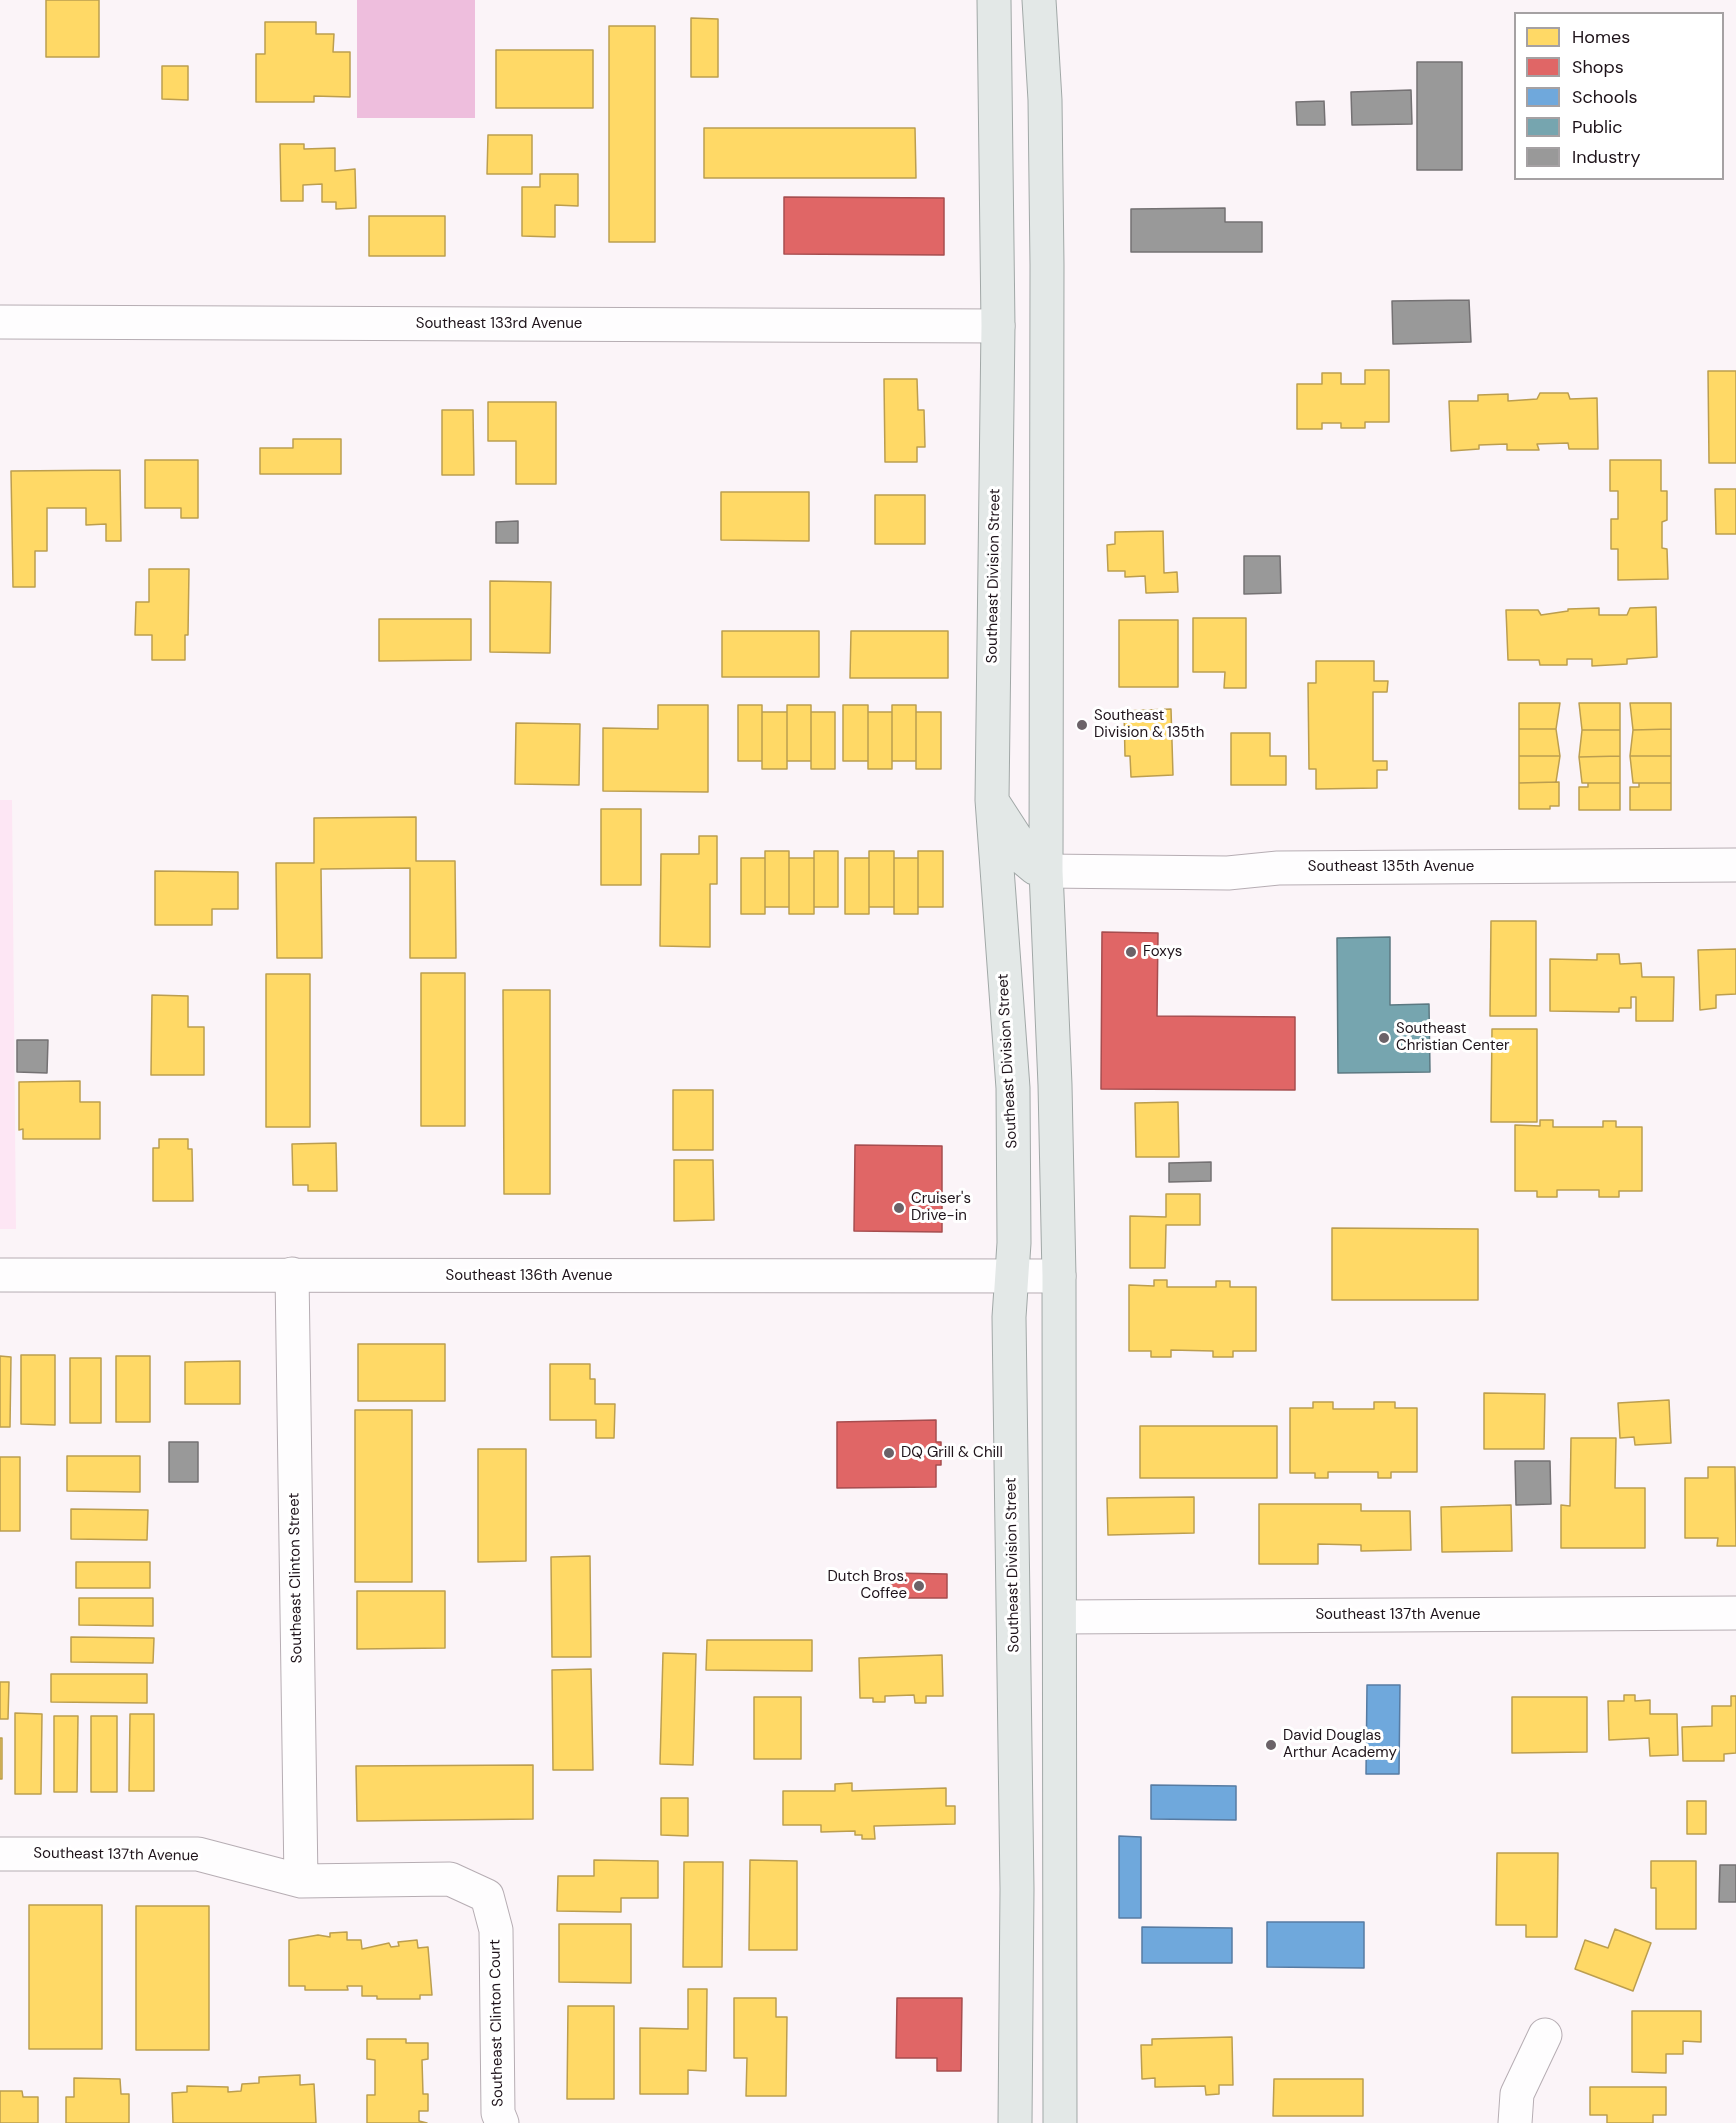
<!DOCTYPE html>
<html>
<head>
<meta charset="utf-8">
<style>
	body { margin:0 }
	#map { position:relative; width:1736px; height:2123px; overflow:hidden; background:#fbf4f8; font-family:"DM Sans",sans-serif }
	canvas { display:block }
	.legend { position:absolute; left:1514px; top:12px; width:210px; height:168px; box-sizing:border-box; background:#fff; border:2px solid #a5a1a3; margin:0; padding:8px 10px; list-style:none; font-size:18px; color:#1e131a }
	.legend li { display:flex; align-items:center; gap:12px; height:30px }
	.legend b { width:30px; border:2px solid #a5a1a3 }
</style>
</head>
<body>
<div id="map">
<canvas width="1736" height="2123"></canvas>
<ul class="legend">
<li><b style="height:16px;background:#ffd966"></b>Homes</li>
<li><b style="height:16px;background:#e06666"></b>Shops</li>
<li><b style="height:16px;background:#6fa8dc"></b>Schools</li>
<li><b style="height:16px;background:#76a5af"></b>Public</li>
<li><b style="height:16px;background:#999"></b>Industry</li>
</ul>
</div>
<script>
const ctx = document.querySelector('canvas').getContext('2d');
ctx.lineJoin = 'round';
function paint(path, color) {
  ctx.fillStyle = color;
  ctx.fill(path, 'evenodd');
}
function shape(rows) {
  const path = new Path2D();
  for (const r of rows) {
    path.moveTo(r[0], r[1]);
    for (let i = 2; i < r.length; i += 2) path.lineTo(r[i], r[i + 1]);
  }
  return path;
}
function trace(path, color, width, dash) {
  ctx.strokeStyle = color;
  ctx.lineWidth = width;
  ctx.lineCap = dash ? 'butt' : 'round';
  ctx.setLineDash(dash || []);
  ctx.stroke(path);
}
function label(font, color, halo, rows, align = 'center') {
  ctx.font = font + ' "DM Sans",sans-serif';
  ctx.lineWidth = 6;
  ctx.setLineDash([]);
  ctx.textBaseline = 'middle';
  ctx.strokeStyle = halo;
  ctx.fillStyle = color;
  for (const [text, x, y, turn = 0] of rows) {
    ctx.save();
    ctx.translate(x, y);
    ctx.rotate((+turn || 0) * Math.PI / 180);
    ctx.textAlign = isNaN(turn) ? turn : align;
    if (halo) ctx.strokeText(text, 0, 0);
    ctx.fillText(text, 0, 0);
    ctx.restore();
  }
}
paint(shape([
	[0,800,12,800,16,1229,0,1229]
]), '#fde6f4');
paint(shape([
	[357,0,475,0,475,118,357,118]
]), '#eebedd');
const homes = shape([
	[46,0,99,0,99,57,46,57,46,0],
	[691,18,718,19,718,77,691,77,691,18],
	[265,22,316,22,316,34,334,34,333,52,350,52,350,97,314,96,314,102,256,102,256,54,265,54,265,22],
	[609,26,655,26,655,242,609,242,609,26],
	[496,50,593,50,593,108,496,108,496,50],
	[162,66,188,66,188,100,162,99,162,66],
	[704,128,915,128,916,178,704,178,704,128],
	[488,135,532,135,532,174,487,174,488,135],
	[280,144,304,144,304,149,335,148,335,171,355,169,356,208,336,209,336,202,322,202,322,184,303,185,303,201,281,201,280,144],
	[540,174,578,174,578,206,555,205,555,237,522,236,522,187,540,187,540,174],
	[369,216,445,216,445,256,369,256,369,216],
	[1365,370,1389,370,1389,422,1365,422,1365,428,1341,428,1341,423,1322,423,1322,429,1297,429,1297,384,1322,384,1322,373,1341,373,1341,384,1365,384,1365,370],
	[1708,371,1736,371,1736,463,1709,463,1708,371],
	[884,379,917,379,918,410,924,410,925,447,917,447,917,462,885,462,884,379],
	[1540,393,1568,393,1570,399,1597,398,1598,449,1569,449,1568,443,1537,444,1539,450,1507,450,1507,444,1479,445,1479,449,1451,451,1449,401,1478,401,1478,395,1508,394,1508,401,1537,399,1540,393],
	[488,402,556,402,556,484,516,484,516,441,488,441,488,402],
	[442,410,473,410,474,475,442,475,442,410],
	[293,439,341,439,341,474,260,474,260,448,293,448,293,439],
	[145,460,198,460,198,518,181,518,181,508,145,508,145,460],
	[1610,460,1661,460,1661,491,1667,491,1667,520,1662,522,1662,548,1667,549,1668,579,1618,580,1618,549,1611,549,1611,519,1618,519,1618,491,1610,491,1610,460],
	[120,470,121,541,106,541,106,524,86,525,86,508,47,508,47,551,35,551,35,587,13,587,11,471,120,470],
	[1715,489,1736,489,1736,534,1716,534,1715,489],
	[721,492,809,492,809,541,721,540,721,492],
	[875,495,925,495,925,544,875,544,875,495],
	[1163,531,1164,573,1177,572,1178,592,1146,593,1145,576,1125,577,1125,571,1108,571,1107,545,1115,544,1115,532,1163,531],
	[149,569,189,569,188,635,185,635,185,660,152,660,152,635,135,635,136,602,149,602,149,569],
	[490,581,551,582,550,653,490,652,490,581],
	[1656,607,1657,657,1627,659,1627,664,1592,666,1592,659,1567,659,1567,665,1540,665,1539,660,1508,660,1506,610,1538,610,1541,615,1568,611,1568,609,1599,608,1599,615,1627,615,1630,608,1656,607],
	[1193,618,1246,618,1246,688,1224,688,1225,672,1193,672,1193,618],
	[379,619,471,619,471,660,379,661,379,619],
	[1119,620,1178,620,1178,687,1119,687,1119,620],
	[722,631,819,631,819,677,722,677,722,631],
	[851,631,948,631,948,678,850,678,851,631],
	[1316,661,1374,661,1374,681,1388,681,1387,692,1373,692,1373,761,1387,761,1387,770,1377,770,1377,788,1316,789,1316,769,1309,769,1308,683,1316,683,1316,661],
	[1519,703,1560,703,1556,729,1519,729,1519,703],
	[1579,703,1620,703,1620,730,1582,730,1579,703],
	[1630,703,1671,703,1671,729,1633,730,1630,703],
	[658,705,708,705,708,792,603,791,603,728,658,729,658,705],
	[738,705,762,705,762,761,738,761,738,705],
	[787,705,811,705,811,761,787,761,787,705],
	[843,705,868,705,868,761,843,761,843,705],
	[892,705,916,705,916,761,892,761,892,705],
	[1171,709,1173,775,1131,777,1130,756,1125,756,1124,711,1171,709],
	[762,712,787,712,787,769,762,769,762,712],
	[811,712,835,712,835,769,811,769,811,712],
	[868,712,892,712,892,769,868,769,868,712],
	[916,712,941,712,941,769,916,769,916,712],
	[516,723,580,724,579,785,515,784,516,723],
	[1519,729,1556,729,1560,756,1519,756,1519,729],
	[1671,729,1671,756,1630,756,1633,730,1671,729],
	[1582,730,1620,730,1620,756,1579,757,1582,730],
	[1231,733,1270,733,1270,756,1286,756,1286,785,1231,785,1231,733],
	[1519,756,1560,756,1556,782,1519,783,1519,756],
	[1620,756,1620,783,1582,783,1579,757,1620,756],
	[1630,756,1671,756,1671,783,1633,783,1630,756],
	[1559,782,1559,806,1550,806,1550,809,1519,809,1519,783,1559,782],
	[1588,783,1620,783,1620,810,1579,810,1579,787,1588,787,1588,783],
	[1639,783,1671,783,1671,810,1630,810,1630,787,1639,787,1639,783],
	[601,809,641,809,641,885,601,885,601,809],
	[416,817,416,861,455,861,456,958,410,958,410,868,321,869,322,958,277,958,276,863,314,863,314,818,416,817],
	[699,836,717,836,717,884,710,884,710,947,660,946,661,854,699,854,699,836],
	[765,851,789,851,789,907,765,907,765,851],
	[814,851,838,851,838,907,814,907,814,851],
	[869,851,894,851,894,907,869,907,869,851],
	[918,851,943,851,943,907,918,907,918,851],
	[741,858,765,858,765,914,741,914,741,858],
	[789,858,814,858,814,914,789,914,789,858],
	[845,858,869,858,869,914,845,914,845,858],
	[894,858,918,858,918,914,894,914,894,858],
	[155,871,238,872,238,909,212,909,212,925,155,925,155,871],
	[1491,921,1536,921,1536,1016,1490,1016,1491,921],
	[1736,949,1736,994,1716,995,1716,1008,1700,1010,1698,950,1736,949],
	[1597,954,1619,954,1620,964,1641,963,1642,977,1674,977,1673,1021,1636,1021,1636,997,1631,997,1631,1008,1619,1008,1619,1012,1550,1011,1550,959,1597,960,1597,954],
	[421,973,465,973,465,1126,421,1126,421,973],
	[266,974,310,974,310,1127,266,1127,266,974],
	[503,990,550,990,550,1194,504,1194,503,990],
	[152,995,188,996,188,1027,204,1027,204,1075,151,1075,152,995],
	[1492,1029,1537,1029,1537,1122,1491,1122,1492,1029],
	[80,1081,80,1102,100,1102,100,1139,23,1139,23,1129,19,1130,19,1082,80,1081],
	[673,1090,713,1090,713,1150,673,1150,673,1090],
	[1178,1102,1179,1157,1136,1157,1135,1103,1178,1102],
	[1540,1120,1553,1120,1553,1127,1603,1127,1603,1121,1616,1121,1616,1127,1642,1127,1642,1191,1619,1191,1619,1197,1599,1197,1599,1190,1557,1190,1557,1197,1537,1197,1537,1191,1515,1191,1515,1125,1540,1126,1540,1120],
	[159,1139,188,1139,188,1149,192,1149,193,1201,153,1201,153,1148,159,1148,159,1139],
	[336,1143,337,1191,308,1191,308,1185,293,1185,292,1144,336,1143],
	[674,1160,713,1160,714,1220,674,1221,674,1160],
	[1166,1194,1200,1194,1200,1225,1166,1225,1165,1268,1130,1268,1130,1216,1166,1217,1166,1194],
	[1332,1228,1478,1229,1478,1300,1332,1300,1332,1228],
	[1154,1280,1167,1280,1167,1287,1216,1287,1216,1281,1230,1281,1230,1287,1256,1287,1256,1351,1233,1351,1233,1357,1213,1357,1213,1351,1171,1350,1171,1357,1151,1357,1151,1351,1129,1351,1129,1285,1154,1286,1154,1280],
	[358,1344,445,1344,445,1401,358,1401,358,1344],
	[21,1355,55,1355,55,1425,21,1424,21,1355],
	[0,1356,11,1357,10,1427,0,1427,0,1356],
	[116,1356,150,1356,150,1422,116,1422,116,1356],
	[70,1358,101,1358,101,1423,70,1423,70,1358],
	[240,1361,240,1404,185,1404,185,1362,240,1361],
	[550,1364,590,1364,590,1379,595,1379,595,1404,615,1404,614,1438,596,1438,596,1420,550,1420,550,1364],
	[1484,1393,1545,1394,1544,1449,1484,1449,1484,1393],
	[1669,1400,1671,1443,1635,1445,1634,1437,1620,1438,1618,1403,1669,1400],
	[1313,1402,1333,1402,1333,1409,1374,1409,1374,1402,1395,1402,1395,1408,1417,1408,1417,1472,1391,1472,1391,1478,1378,1478,1378,1472,1328,1472,1328,1478,1315,1478,1315,1473,1290,1473,1290,1408,1313,1408,1313,1402],
	[355,1410,412,1410,412,1582,355,1582,355,1410],
	[1140,1426,1277,1426,1277,1478,1140,1478,1140,1426],
	[1571,1438,1616,1438,1615,1488,1645,1488,1645,1548,1561,1548,1561,1505,1570,1506,1571,1438],
	[478,1449,526,1449,526,1561,478,1562,478,1449],
	[67,1456,140,1456,140,1492,67,1491,67,1456],
	[0,1457,20,1457,20,1531,0,1531,0,1457],
	[1708,1467,1735,1467,1736,1546,1717,1546,1718,1538,1685,1538,1685,1478,1708,1478,1708,1467],
	[1194,1497,1194,1533,1108,1535,1107,1498,1194,1497],
	[1259,1504,1361,1504,1361,1511,1410,1511,1411,1550,1361,1551,1361,1545,1318,1544,1318,1564,1259,1564,1259,1504],
	[1511,1505,1512,1551,1442,1552,1441,1507,1511,1505],
	[71,1509,148,1510,147,1540,71,1539,71,1509],
	[590,1556,591,1657,552,1657,551,1557,590,1556],
	[76,1562,150,1562,150,1588,76,1588,76,1562],
	[357,1591,445,1591,445,1648,357,1649,357,1591],
	[79,1598,153,1598,153,1626,79,1625,79,1598],
	[71,1637,154,1638,153,1663,71,1662,71,1637],
	[707,1640,812,1640,812,1671,706,1670,707,1640],
	[663,1653,696,1654,693,1765,660,1764,663,1653],
	[942,1655,943,1696,926,1696,926,1703,915,1703,914,1695,885,1696,885,1702,873,1702,873,1698,860,1698,859,1658,942,1655],
	[591,1669,593,1770,553,1770,552,1670,591,1669],
	[51,1674,147,1674,147,1703,51,1702,51,1674],
	[0,1682,9,1682,8,1719,0,1719,0,1682],
	[1624,1695,1635,1695,1635,1701,1650,1700,1650,1714,1677,1714,1678,1755,1650,1756,1649,1738,1609,1740,1608,1701,1624,1701,1624,1695],
	[1731,1696,1736,1696,1736,1753,1724,1754,1724,1761,1683,1761,1682,1727,1712,1726,1712,1706,1731,1706,1731,1696],
	[754,1697,801,1697,801,1759,754,1759,754,1697],
	[1512,1697,1587,1697,1587,1752,1512,1753,1512,1697],
	[15,1713,42,1714,41,1794,15,1794,15,1713],
	[130,1714,154,1714,154,1791,129,1791,130,1714],
	[54,1716,78,1716,77,1792,54,1792,54,1716],
	[91,1716,117,1716,117,1792,91,1792,91,1716],
	[0,1738,2,1738,2,1779,0,1779,0,1738],
	[533,1765,533,1819,357,1821,356,1766,533,1765],
	[852,1783,852,1791,946,1788,946,1806,955,1806,955,1824,874,1826,875,1839,862,1839,862,1835,855,1835,855,1831,821,1832,821,1825,783,1825,783,1791,835,1791,835,1784,852,1783],
	[661,1798,688,1798,688,1836,661,1835,661,1798],
	[1687,1801,1706,1801,1706,1834,1687,1834,1687,1801],
	[1497,1853,1558,1853,1557,1937,1526,1937,1526,1925,1496,1925,1497,1853],
	[594,1860,658,1861,658,1898,621,1898,621,1912,557,1911,558,1876,594,1876,594,1860],
	[750,1860,797,1861,797,1950,749,1950,750,1860],
	[1651,1861,1696,1861,1696,1929,1656,1929,1656,1888,1651,1888,1651,1861],
	[684,1862,723,1862,722,1967,683,1967,684,1862],
	[29,1905,102,1905,102,2049,29,2049,29,1905],
	[136,1906,209,1906,209,2050,136,2050,136,1906],
	[559,1924,631,1924,631,1983,559,1982,559,1924],
	[1615,1929,1651,1943,1633,1991,1575,1969,1585,1940,1608,1948,1615,1929],
	[347,1932,347,1940,361,1940,362,1949,389,1943,391,1947,399,1946,398,1942,417,1940,418,1948,428,1947,432,1995,420,1995,420,1999,377,1999,377,1996,362,1996,362,1986,347,1986,348,1990,305,1990,305,1986,289,1986,289,1940,318,1935,330,1937,330,1933,347,1932],
	[688,1989,707,1989,706,2071,688,2070,688,2094,640,2094,640,2028,688,2029,688,1989],
	[734,1998,776,1998,776,2017,787,2017,786,2096,746,2096,747,2058,734,2058,734,1998],
	[568,2006,614,2006,614,2099,567,2099,568,2006],
	[1632,2011,1701,2011,1701,2042,1683,2041,1683,2054,1666,2054,1666,2073,1632,2072,1632,2011],
	[1232,2037,1233,2085,1219,2085,1219,2094,1206,2095,1205,2086,1155,2087,1155,2078,1142,2079,1141,2045,1152,2045,1152,2039,1232,2037],
	[367,2039,406,2039,406,2043,428,2043,428,2059,422,2060,423,2094,428,2094,428,2111,419,2111,419,2121,427,2123,367,2123,367,2095,375,2095,375,2060,367,2059,367,2039],
	[300,2075,300,2085,314,2084,316,2123,173,2123,172,2093,187,2092,187,2086,228,2087,228,2092,241,2091,242,2084,259,2083,259,2077,300,2075],
	[74,2078,120,2079,121,2094,129,2094,129,2123,66,2123,66,2097,74,2097,74,2078],
	[1274,2079,1363,2079,1363,2116,1273,2116,1274,2079],
	[1590,2087,1666,2087,1666,2115,1653,2115,1653,2123,1607,2123,1607,2115,1590,2115,1590,2087],
	[0,2091,22,2091,23,2097,38,2097,38,2123,0,2123,0,2091]
]);
paint(homes, '#ffd966');
trace(homes, '#bc9e4f', 1.5);
const shops = shape([
	[784,197,944,198,944,255,784,254,784,197],
	[1102,932,1158,933,1157,1016,1295,1017,1295,1090,1101,1089,1102,932],
	[855,1145,942,1146,942,1232,854,1231,855,1145],
	[936,1420,936,1442,941,1442,941,1465,936,1465,936,1487,837,1488,837,1422,936,1420],
	[891,1573,947,1574,947,1598,891,1598,891,1573],
	[897,1998,962,1998,961,2071,937,2071,937,2058,896,2058,897,1998]
]);
paint(shops, '#e06666');
trace(shops, '#a64d4f', 1.5);
const schools = shape([
	[1367,1685,1400,1685,1399,1774,1366,1774,1367,1685],
	[1151,1785,1236,1786,1236,1820,1151,1819,1151,1785],
	[1119,1836,1141,1837,1141,1918,1119,1918,1119,1836],
	[1267,1922,1364,1922,1364,1968,1267,1967,1267,1922],
	[1142,1927,1232,1928,1232,1963,1142,1963,1142,1927]
]);
paint(schools, '#6fa8dc');
trace(schools, '#577ba2', 1.5);
const public = shape([
	[1390,937,1390,1005,1429,1004,1430,1072,1338,1073,1337,938,1390,937]
]);
paint(public, '#76a5af');
trace(public, '#5c7982', 1.5);
const industry = shape([
	[1417,62,1462,62,1462,170,1417,170,1417,62],
	[1411,90,1412,124,1352,125,1351,92,1411,90],
	[1324,101,1325,125,1297,125,1296,102,1324,101],
	[1225,208,1225,222,1262,222,1262,252,1131,252,1131,209,1225,208],
	[1469,300,1471,342,1393,344,1392,301,1469,300],
	[518,521,518,543,496,543,496,522,518,521],
	[1244,556,1280,556,1281,593,1244,594,1244,556],
	[17,1040,48,1040,47,1073,17,1072,17,1040],
	[1211,1162,1211,1181,1169,1182,1169,1163,1211,1162],
	[169,1442,198,1442,198,1482,169,1482,169,1442],
	[1515,1461,1550,1461,1551,1504,1516,1505,1515,1461],
	[1720,1865,1736,1865,1736,1902,1719,1902,1720,1865]
]);
paint(industry, '#999');
trace(industry, '#747173', 1.5);
const minor = shape([
	[0,322,998,326],
	[1046,871,1228,873,1278,868,1736,865],
	[292,1274,301,1881],
	[1060,1617,1736,1613],
	[0,1854,198,1854,301,1881,450,1879,487,1896,496,1930,498,2113,502,2123],
	[1515,2123,1517,2094,1545,2035]
]);
const tertiary = shape([
	[0,1275,1059,1276]
]);
const primary = shape([
	[994,0,998,326,992,800,1013,1088,1014,1243,1009,1317,1017,1889,1015,2123],
	[1039,0,1045,100,1047,265,1046,871,1055,1085,1059,1276,1060,2123],
	[994,804,1016,838,1023,858,1035,868,1046,871]
]);
trace(minor, '#b6adb3', 35);
trace(tertiary, '#b6adb3', 35);
trace(primary, '#a1a8a7', 35);
trace(minor, '#fefdfe', 33);
trace(tertiary, '#fefdfe', 33);
trace(primary, '#e3e8e7', 33);
for (const [x, y, r, color] of [
	[1082,725,6,"#6b6268"],
	[1131,952,6,"#6b6268"],
	[1384,1038,6,"#6b6268"],
	[899,1208,6,"#6b6268"],
	[889,1453,6,"#6b6268"],
	[919,1586,6,"#6b6268"],
	[1271,1745,6,"#6b6268"]
]) {
  const dot = new Path2D();
  dot.arc(x, y, r, 0, 2 * Math.PI);
  ctx.fillStyle = color;
  ctx.fill(dot);
  trace(dot, '#fff', 2);
}
label('15px', '#1e131a', '#fff', [
	["Southeast 133rd Avenue",499,324],
	["Southeast Division Street",994,576,-89],
	["Southeast 135th Avenue",1391,867],
	["Southeast Division Street",1008,1061,-93],
	["Southeast 136th Avenue",529,1276],
	["Southeast Division Street",1013,1565,-91],
	["Southeast Clinton Street",296,1578,-91],
	["Southeast 137th Avenue",1398,1615],
	["Southeast 137th Avenue",116,1855,1],
	["Southeast Clinton Court",497,2023,-91]
]);
label('15px', '#1e131a', '#fff', [
	["Southeast",1094,716],
	["Division & 135th",1094,733],
	["Foxys",1143,952],
	["Southeast",1396,1029],
	["Christian Center",1396,1046],
	["Cruiser's",911,1199],
	["Drive-in",911,1216],
	["DQ Grill & Chill",901,1453],
	["Dutch Bros.",907,1577,"right"],
	["Coffee",907,1594,"right"],
	["David Douglas",1283,1736],
	["Arthur Academy",1283,1753]
], 'left');
</script>
</body>
</html>
